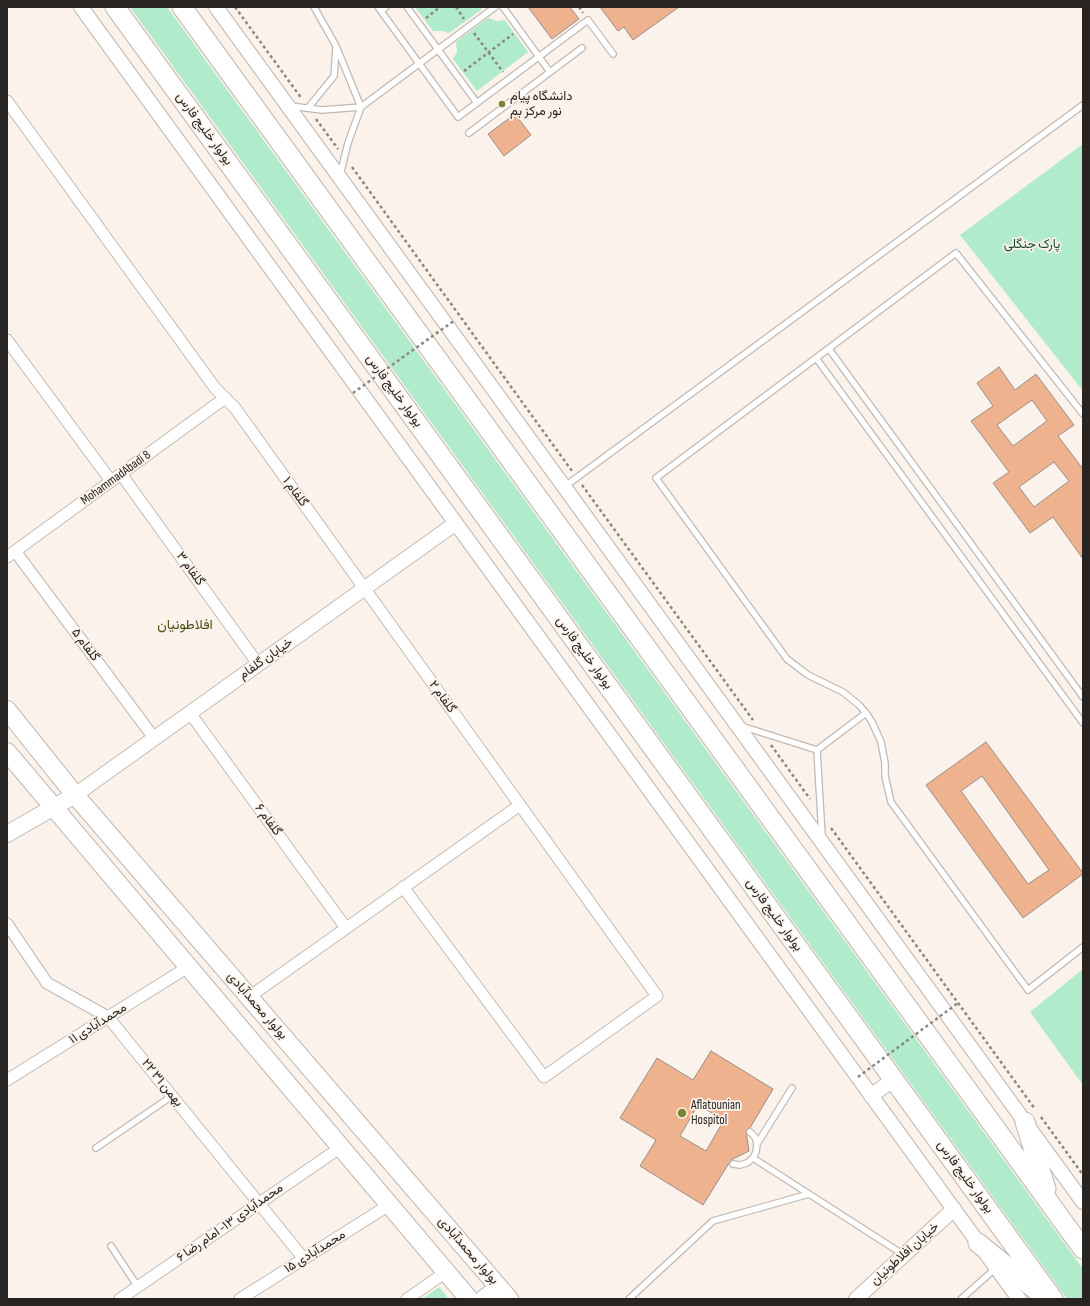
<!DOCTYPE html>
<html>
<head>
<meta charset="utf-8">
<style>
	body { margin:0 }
	#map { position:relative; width:1090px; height:1306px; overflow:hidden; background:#fbf3eb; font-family:"Sofia Sans Condensed",sans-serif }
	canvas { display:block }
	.frame { position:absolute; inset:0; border:8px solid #272421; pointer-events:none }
</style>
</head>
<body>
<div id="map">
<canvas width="1090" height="1306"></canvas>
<div class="frame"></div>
</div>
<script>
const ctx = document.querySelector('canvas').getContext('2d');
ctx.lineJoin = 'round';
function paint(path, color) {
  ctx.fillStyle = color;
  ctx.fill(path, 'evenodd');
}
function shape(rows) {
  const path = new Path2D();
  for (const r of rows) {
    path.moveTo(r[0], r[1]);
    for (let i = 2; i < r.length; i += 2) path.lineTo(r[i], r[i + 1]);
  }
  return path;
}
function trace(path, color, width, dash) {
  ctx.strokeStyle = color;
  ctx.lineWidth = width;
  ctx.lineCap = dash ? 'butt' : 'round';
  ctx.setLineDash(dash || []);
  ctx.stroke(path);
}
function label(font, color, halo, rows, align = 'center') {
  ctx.font = font + ' "Sofia Sans Condensed",Vazirmatn,sans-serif';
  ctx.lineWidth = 3.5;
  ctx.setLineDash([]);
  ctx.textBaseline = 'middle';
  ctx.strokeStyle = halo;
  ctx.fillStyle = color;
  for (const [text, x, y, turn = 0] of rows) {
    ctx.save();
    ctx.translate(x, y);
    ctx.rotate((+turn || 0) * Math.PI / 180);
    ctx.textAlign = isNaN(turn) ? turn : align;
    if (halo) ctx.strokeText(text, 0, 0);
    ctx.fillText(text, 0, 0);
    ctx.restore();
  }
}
paint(shape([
	[130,7,167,7,1083,1269,1083,1299,1067,1299],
	[415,7,481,7,481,10,449,33,443,31,433,31],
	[488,18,497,21,505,20,528,52,477,91,453,59,457,52,456,42],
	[1083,144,1083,391,960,235],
	[1083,969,1083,1085,1030,1012],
	[439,1287,449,1299,422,1299]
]), '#b0ebcb');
const building = shape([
	[528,7,570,7,579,19,552,39,528,7],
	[600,7,679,7,633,40,624,27,618,31,600,7],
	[515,114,531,135,504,156,488,134,515,114],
	[999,367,1015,390,1036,374,1074,425,1058,436,1083,469,1083,559,1053,517,1030,533,993,483,1009,472,971,421,993,406,977,383,999,367],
	[1032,400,1047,421,1013,446,997,425,1032,400],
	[1054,462,1069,481,1034,507,1019,487,1054,462],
	[986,742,1083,873,1083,874,1023,918,926,785,986,742],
	[982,776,1049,870,1028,884,961,791,982,776],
	[711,1051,773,1089,750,1128,746,1131,749,1151,731,1160,703,1205,640,1166,656,1140,620,1118,657,1058,693,1080,711,1051],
	[698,1105,724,1120,706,1151,680,1136,698,1105]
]);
paint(building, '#eeb38e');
trace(building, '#968e88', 1);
const service = shape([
	[314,7,336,46,361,107,495,7],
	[378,7,458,117,588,20,613,54],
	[407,7,477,103],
	[503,7,550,72],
	[381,11,386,7],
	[290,106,322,110,361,107,348,143,340,175],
	[308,108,334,76,336,48],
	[469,133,582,48],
	[829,349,1083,697],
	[816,358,1083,723],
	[1083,414,956,253,656,478,787,659,808,675,843,692,859,705,866,713,872,722,881,742,885,763,885,776,891,802,1028,990,1083,947],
	[564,487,1083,105],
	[741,726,817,750],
	[817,750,822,836],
	[817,750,866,713],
	[757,1144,792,1088],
	[96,1148,172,1096],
	[753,1158,904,1255],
	[733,1164,740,1165,747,1163,753,1158,756,1152,757,1144,755,1137,750,1132],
	[111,1246,138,1287],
	[629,1299,713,1221,809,1194],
	[961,1299,996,1268]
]);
const minor = shape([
	[7,101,215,388,235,408,657,996,544,1077,403,887],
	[7,340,111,481],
	[121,474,258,664],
	[15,551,154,738],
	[7,557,225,398],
	[190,713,346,928],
	[7,924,47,983,108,1017,304,1259],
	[249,997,520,805],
	[7,1080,188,967],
	[120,1299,341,1147],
	[240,1299,389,1205],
	[407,1299,446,1272]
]);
const tertiary = shape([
	[81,7,1019,1299],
	[216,7,1083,1202],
	[75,795,456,523],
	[871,1096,894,1079],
	[856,1299,954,1209]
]);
const secondary = shape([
	[7,834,75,795]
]);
const primary = shape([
	[7,710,75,795,509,1299],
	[7,752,469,1299],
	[484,1299,499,1288]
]);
const trunk = shape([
	[115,7,1053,1299],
	[182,7,1083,1249],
	[1025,1122,1046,1189],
	[978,1243,1042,1295]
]);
trace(service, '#c1b9b2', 8);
trace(minor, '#c1b9b2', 13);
trace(tertiary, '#c1b9b2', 16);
trace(secondary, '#c1b9b2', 18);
trace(primary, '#c1b9b2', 20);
trace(trunk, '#c1b9b2', 21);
trace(shape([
	[235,7,302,99],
	[456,7,464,19],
	[579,7,583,13],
	[426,18,440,7],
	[474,33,503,72],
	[464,71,513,34],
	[316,119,338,149],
	[352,167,572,471],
	[582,485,753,720],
	[771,745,810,799],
	[831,828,1035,1109],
	[1041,1117,1083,1175]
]), '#8c8781', 2.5, [3, 3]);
trace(service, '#fff', 5.5);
trace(minor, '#fff', 11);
trace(tertiary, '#fff', 14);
trace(secondary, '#fff', 16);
trace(primary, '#fff', 18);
trace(trunk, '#fff', 19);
trace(shape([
	[353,393,455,320],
	[858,1077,958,1003]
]), '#8c8781', 2.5, [3, 3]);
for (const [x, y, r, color] of [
	[502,104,4,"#798330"],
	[682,1113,5,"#798330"]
]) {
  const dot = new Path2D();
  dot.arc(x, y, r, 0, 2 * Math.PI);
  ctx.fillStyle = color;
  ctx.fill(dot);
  trace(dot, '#fbf3eb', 1.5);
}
label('13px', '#272421', '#fbf3eb', [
	["دانشگاه پیام",510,97],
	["نور مرکز بم",510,112],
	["Aflatounian",691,1106],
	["Hospitol",691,1121]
], 'left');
label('13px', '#272421', '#fbf3eb', [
	["بولوار خلیج فارس",204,129,54],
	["بولوار خلیج فارس",394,391,54],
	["MohammadAbadi 8",116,478,-36],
	["گلفام ۱",295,492,54],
	["گلفام ۳",190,569,54],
	["گلفام ۵",85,645,53],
	["بولوار خلیج فارس",584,653,54],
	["خیابان گلفام",266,659,-35],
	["گلفام ۲",442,697,54],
	["گلفام ۶",268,820,54],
	["بولوار خلیج فارس",774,915,54],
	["بولوار محمدآبادی",257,1006,49],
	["محمدآبادی ۱۱",98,1024,-32],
	["۲۲ بهمن ۳۱",162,1083,51],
	["بولوار خلیج فارس",965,1177,54],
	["محمدآبادی ۱۳- امام رضا ۶",230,1223,-35],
	["بولوار محمدآبادی",468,1251,49],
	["محمدآبادی ۱۵",315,1252,-32],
	["خیابان افلاطونیان",905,1254,-42]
]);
label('13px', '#174c35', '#fbf3eb', [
	["پارک جنگلی",1032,245]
]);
label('14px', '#484f14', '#fbf3eb', [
	["افلاطونیان",185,625]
]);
</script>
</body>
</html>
